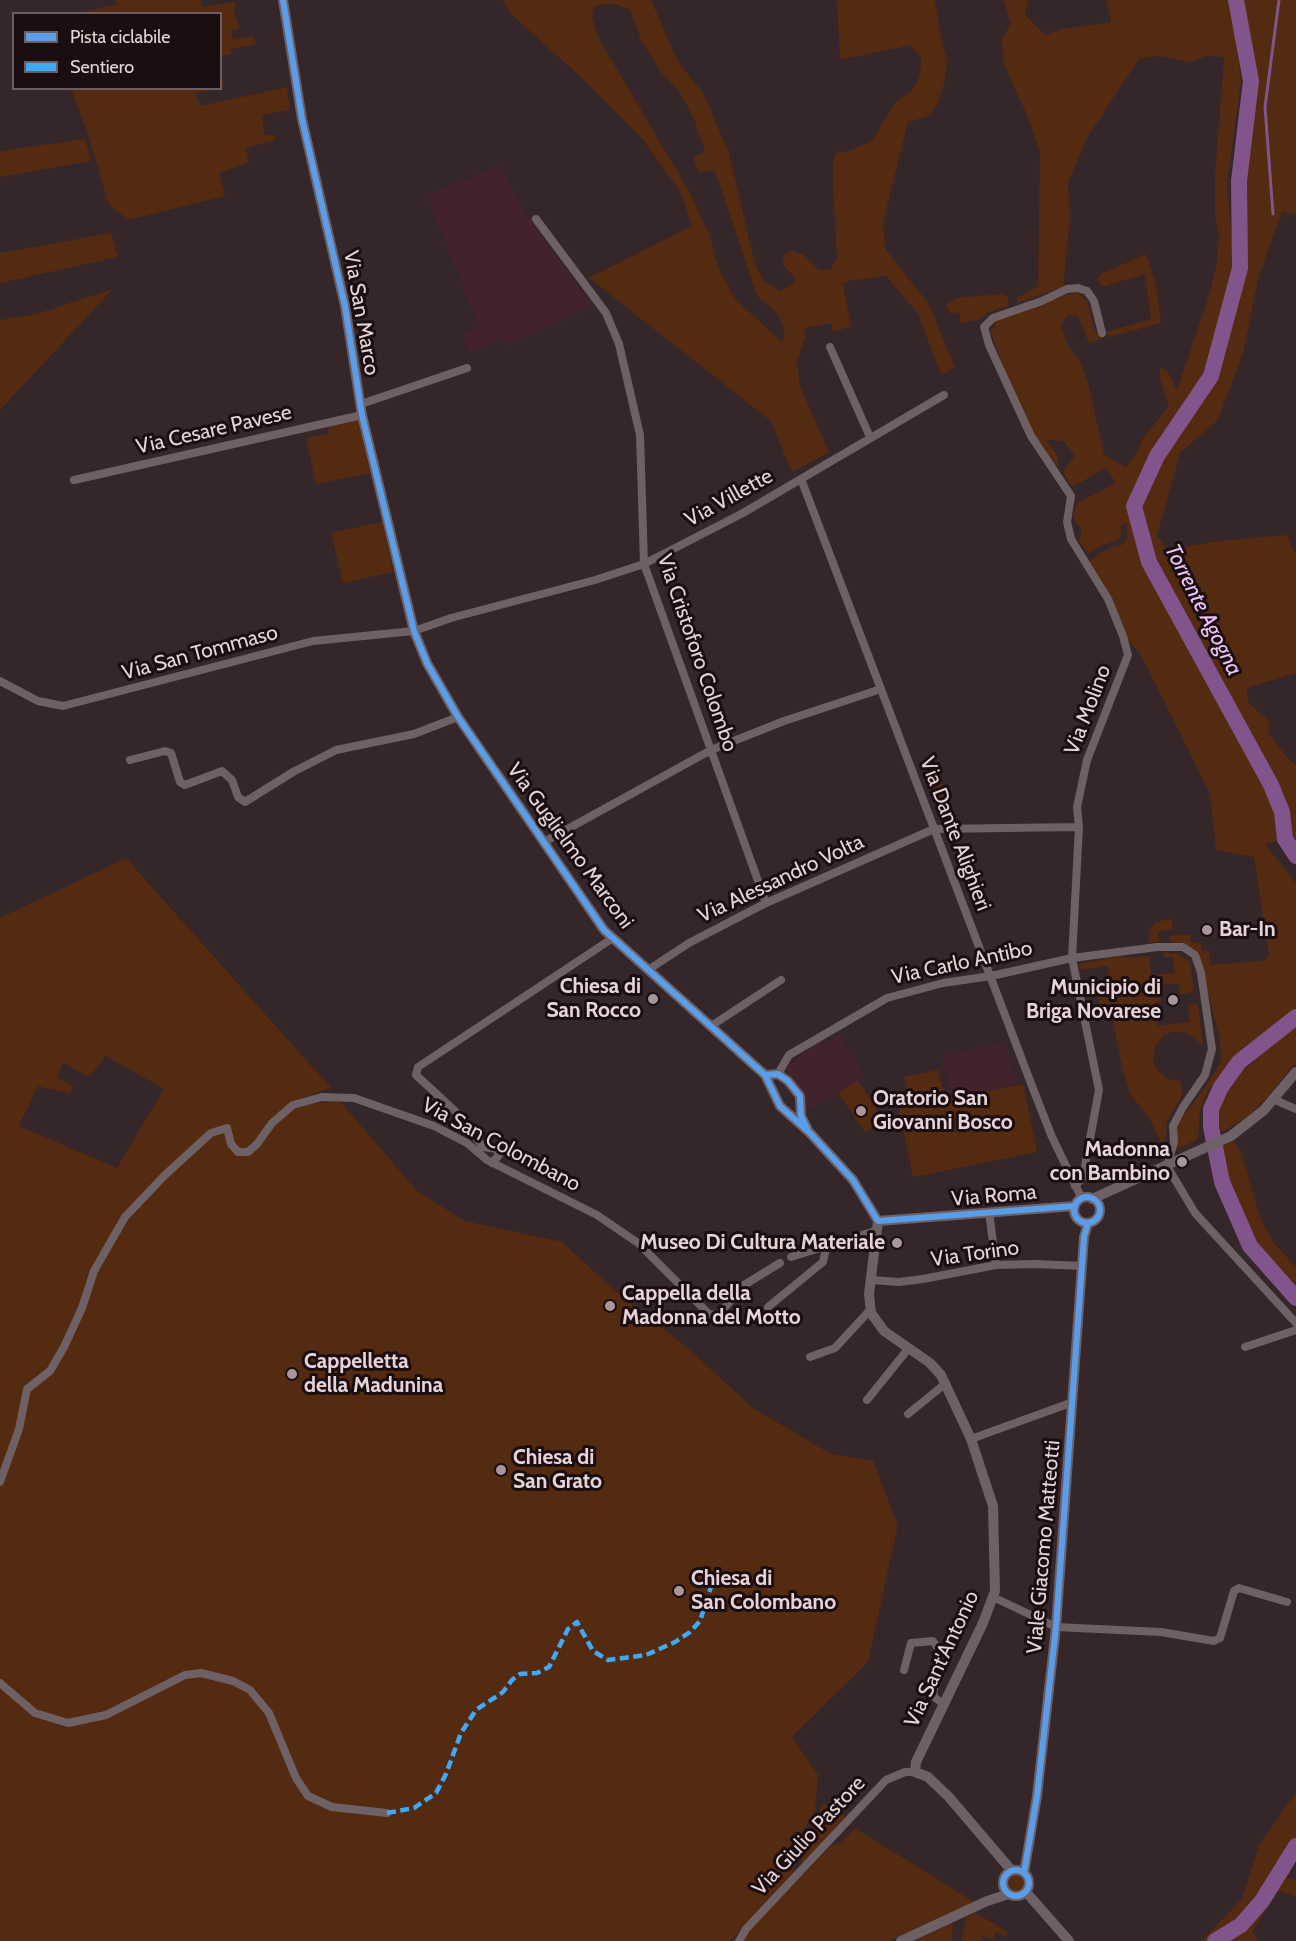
<!DOCTYPE html>
<html>
<head>
<meta charset="utf-8">
<style>
	body { margin:0 }
	#map { position:relative; width:1296px; height:1941px; overflow:hidden; background:#35262a; font-family:Cabin,sans-serif }
	canvas { display:block }
	.legend { position:absolute; left:12px; top:12px; width:210px; height:78px; box-sizing:border-box; background:#1a0e11; border:2px solid #6c5d60; margin:0; padding:8px 10px; list-style:none; font-size:18px; color:#e6d3d7 }
	.legend li { display:flex; align-items:center; gap:12px; height:30px }
	.legend b { width:30px; border:2px solid #6c5d60 }
</style>
</head>
<body>
<div id="map">
<canvas width="1296" height="1941"></canvas>
<ul class="legend">
<li><b style="height:8px;background:#5a9eea"></b>Pista ciclabile</li>
<li><b style="height:8px;background:#3fa9f5"></b>Sentiero</li>
</ul>
</div>
<script>
const ctx = document.querySelector('canvas').getContext('2d');
ctx.lineJoin = 'round';
function paint(path, color) {
  ctx.fillStyle = color;
  ctx.fill(path, 'evenodd');
}
function shape(rows) {
  const path = new Path2D();
  for (const r of rows) {
    if (r.length === 3) {
      path.moveTo(r[0] + r[2], r[1]);
      path.arc(r[0], r[1], r[2], 0, 2 * Math.PI);
      continue;
    }
    path.moveTo(r[0], r[1]);
    for (let i = 2; i < r.length; i += 2) path.lineTo(r[i], r[i + 1]);
  }
  return path;
}
function trace(path, color, width, dash) {
  ctx.strokeStyle = color;
  ctx.lineWidth = width;
  ctx.lineCap = dash ? 'butt' : 'round';
  ctx.setLineDash(dash || []);
  ctx.stroke(path);
}
function label(font, color, halo, rows, align = 'center') {
  ctx.font = font + ' Cabin,sans-serif';
  ctx.lineWidth = 6;
  ctx.setLineDash([]);
  ctx.textBaseline = 'middle';
  ctx.strokeStyle = halo;
  ctx.fillStyle = color;
  for (const [text, x, y, turn = 0] of rows) {
    ctx.save();
    ctx.translate(x, y);
    ctx.rotate((+turn || 0) * Math.PI / 180);
    ctx.textAlign = isNaN(turn) ? turn : align;
    if (halo) ctx.strokeText(text, 0, 0);
    ctx.fillText(text, 0, 0);
    ctx.restore();
  }
}
paint(shape([
	[499,165,530,220,592,306,508,346,503,337,469,353,462,335,479,328,427,196],
	[840,1034,865,1077,804,1113,803,1096,788,1073,788,1065,820,1041,825,1045],
	[1003,1042,1019,1084,953,1098,942,1057]
]), '#42232b');
paint(shape([
	[116,0,200,0,202,7,236,2,234,13,240,28,231,30,233,40,254,36,256,44,231,49,232,54,221,57,220,14,81,13,117,4],
	[503,0,651,0,678,62,703,93,729,153,754,261,763,281,781,291,795,282,794,277,783,265,784,254,792,251,804,255,819,270,830,270,837,258,833,188,833,161,837,151,842,153,872,141,895,102,911,92,920,76,921,58,911,45,840,60,837,0,935,0,942,44,947,59,945,80,938,103,928,116,908,122,883,223,886,250,928,303,955,367,941,375,918,314,886,276,848,281,843,284,851,327,833,331,831,323,804,328,806,336,797,361,800,386,829,452,792,472,771,421,589,278,692,226,681,193,644,141,586,82,511,14],
	[616,4,630,10,642,42,661,72,680,93,695,121,705,152,693,157,698,172,715,171,757,296,779,315,785,333,782,342,735,299,719,269,709,234,689,191,598,37,592,18,595,5],
	[1003,0,1028,0,1025,15,1045,35,1063,29,1111,22,1106,0,1231,0,1241,80,1227,184,1234,266,1217,340,1206,375,1152,453,1133,506,1147,562,1270,786,1280,813,1283,840,1265,844,1296,883,1296,1012,1279,1028,1250,1046,1222,1074,1208,1091,1200,1111,1198,1139,1176,1150,1178,1123,1204,1089,1221,1062,1220,1041,1200,959,1184,946,1170,941,1170,936,1190,934,1191,943,1201,942,1202,951,1209,951,1211,965,1264,961,1269,955,1254,857,1216,850,1210,794,1141,655,1124,636,1089,561,1106,549,1122,545,1127,538,1127,522,1120,527,1122,534,1118,540,1100,546,1088,554,1079,540,1082,530,1073,517,1077,503,1116,483,1106,468,1072,487,1063,472,1075,456,1064,441,1046,440,1058,456,1058,466,1052,462,1030,427,1009,382,990,330,995,327,994,322,1001,318,1069,294,1078,293,1087,301,1093,325,1097,334,1103,334,1104,338,1089,343,1078,316,1067,315,1061,326,1068,345,1081,363,1089,387,1104,455,1126,467,1137,452,1143,438,1169,406,1160,379,1160,368,1167,370,1177,390,1210,293,1217,262,1219,235,1215,217,1215,175,1224,57,1207,56,1189,62,1159,56,1139,59,1087,138,1068,182,1070,219,1063,287,1018,303,1017,298,1038,286,1040,153,1027,115,1003,63,1002,39,1011,23],
	[1241,0,1296,0,1296,214,1282,212,1259,275,1243,353,1218,420,1180,453,1157,536,1167,550,1218,541,1287,535,1294,552,1296,552,1296,673,1247,688,1248,702,1270,722,1268,732,1288,759,1296,765,1296,852,1287,838,1283,812,1272,785,1150,561,1135,505,1158,456,1212,376,1241,268,1233,185,1251,81],
	[221,74,224,88,195,93,200,106,287,87,290,110,262,115,264,134,274,135,276,140,246,148,249,162,219,173,225,196,129,220,109,205,88,134,71,89,220,88],
	[85,139,91,161,0,177,0,151],
	[111,233,118,257,0,283,0,253],
	[1146,254,1156,285,1161,323,1109,337,1106,332,1151,319,1145,274,1101,287,1098,278,1101,274],
	[113,289,0,410,0,320,36,314],
	[1003,294,1008,297,1008,306,989,312,978,320,960,323,960,312,950,314,946,304,957,298],
	[358,418,370,473,316,484,306,438,329,434,328,424],
	[382,522,393,572,343,583,331,533],
	[935,772,941,775,945,811,931,779],
	[126,858,331,1088,293,1101,271,1121,247,1151,239,1151,233,1144,228,1127,221,1127,201,1137,149,1187,153,1192,203,1143,221,1130,227,1129,229,1146,238,1154,248,1153,258,1146,274,1124,295,1107,339,1100,417,1191,465,1221,562,1242,620,1295,683,1344,753,1408,831,1454,873,1461,898,1525,868,1662,792,1737,818,1775,815,1811,798,1841,793,1875,730,1941,0,1941,0,918],
	[106,1056,164,1089,117,1168,19,1126,38,1086,70,1094,73,1086,57,1077,63,1063,89,1077],
	[1172,919,1173,929,1158,932,1159,942,1149,943,1149,931,1155,922],
	[1164,952,1178,954,1190,962,1194,991,1180,995,1178,983,1160,985,1161,1001,1155,1003,1158,1026,1190,1022,1188,1005,1198,1004,1203,1045,1187,1033,1173,1032,1164,1035,1155,1047,1153,1060,1157,1070,1168,1079,1180,1081,1183,1094,1166,1123,1166,1140,1161,1142,1148,1116,1131,1095,1123,1072,1110,1006,1099,1007,1098,994,1104,993,1104,989,1112,987,1107,966,1080,970,1079,964,1121,956,1123,958,1149,956,1151,975,1175,973,1173,957,1165,958],
	[1296,1019,1296,1062,1269,1096,1247,1117,1224,1131,1219,1130,1217,1115,1223,1092,1231,1079,1250,1065],
	[938,1070,943,1091,909,1098,904,1077],
	[858,1081,885,1121,865,1132,838,1093],
	[1023,1084,1037,1152,913,1177,899,1109],
	[1232,1140,1241,1152,1261,1220,1273,1242,1296,1267,1296,1293,1255,1244,1214,1148],
	[1296,1792,1296,1838,1258,1901,1237,1922,1210,1941,1201,1941,1242,1899,1259,1845],
	[824,1803,845,1817,800,1871,804,1843],
	[855,1828,974,1902,889,1941,741,1941,748,1931,832,1845,841,1843],
	[1296,1848,1296,1861,1287,1878,1296,1880,1296,1896,1279,1891,1271,1900,1252,1933,1260,1941,1217,1941,1241,1926,1263,1902],
	[1016,1883,11],
	[974,1912,1008,1932,1005,1937,996,1932,992,1941,982,1936,981,1941,961,1941,966,1918],
	[953,1923,952,1941,914,1941]
]), '#542a10');
trace(shape([
	[1273,214,1265,107,1279,0]
]), '#81548c', 3);
trace(shape([
	[1236,0,1251,81,1239,181,1240,268,1211,376,1157,456,1134,506,1149,562,1271,785,1282,812,1285,839,1296,856],
	[1296,1017,1239,1062,1221,1087,1211,1109,1211,1127,1222,1182,1250,1246,1296,1298],
	[1215,1941,1241,1925,1262,1901,1296,1846]
]), '#81548c', 16);
trace(shape([
	[536,219,606,313,619,344,640,435,644,564,766,903],
	[830,347,870,437],
	[361,404,467,368],
	[801,479,1032,1086,1052,1137,1082,1199],
	[74,480,362,415],
	[0,681,38,701,63,706,313,641,414,631,451,618,595,580,644,564,743,513,944,395],
	[130,760,165,751,171,753,180,782,185,785,222,771,232,780,238,797,245,802,293,772,336,750,414,734,458,717],
	[544,842,711,750,784,721,881,689],
	[648,970,689,943,766,903,934,829,1079,827],
	[711,1026,781,980],
	[778,1074,789,1055,887,998,943,983,991,976,1072,958,1157,947,1183,947,1195,955,1201,973,1212,1049,1205,1075,1183,1107,1173,1126,1174,1142,1167,1166,1195,1213,1296,1323],
	[1273,1099,1296,1109],
	[492,1163,499,1155,497,1149,483,1147,455,1111,416,1075,418,1067,613,938],
	[1075,1186,1083,1177,1099,1090,1072,958,1079,827,1077,807,1087,760,1128,655,1123,636,1108,599,1071,539,1067,522,1071,496,1031,436,989,345,984,327,993,318,1042,301,1067,289,1078,288,1087,291,1094,301,1102,333],
	[989,1212,996,1265],
	[791,1257,875,1231],
	[872,1280,899,1282,923,1279,996,1265,1034,1264,1082,1266],
	[768,1307,823,1262,826,1248],
	[1245,1347,1296,1330],
	[810,1357,835,1348,871,1309],
	[867,1400,908,1349],
	[908,1414,946,1383],
	[971,1439,1073,1402],
	[0,1482,19,1429,27,1389,50,1371,64,1347,82,1308,94,1271,125,1217,165,1175,211,1133,227,1128,231,1144,238,1152,248,1152,257,1144,272,1123,293,1105,322,1097,354,1098,434,1126,467,1143,487,1160,597,1215,638,1243,709,1314,716,1315,722,1311,744,1285,780,1263],
	[993,1597,1056,1627,1161,1632,1214,1641,1220,1638,1234,1591,1239,1588,1287,1602],
	[904,1670,911,1643,933,1641,940,1651,933,1696,943,1704],
	[0,1683,35,1713,68,1723,106,1715,185,1675,201,1673,233,1681,250,1690,269,1713,296,1778,308,1796,332,1807,387,1813],
	[739,1941,746,1929,886,1780,905,1772,915,1772]
]), '#6d6166', 8);
trace(shape([
	[283,0,302,119,345,306,362,415,414,631,427,663,458,717,604,930,765,1075,780,1106,810,1133,853,1180,878,1221],
	[765,1075,778,1074,788,1081,800,1096,801,1116,807,1128],
	[1087,1210,13],
	[1092,1199,1231,1136,1264,1110,1296,1072],
	[878,1221,869,1294,871,1313,884,1331,930,1363,941,1375,971,1439,993,1506,995,1591,983,1623,916,1762,915,1772,928,1777,948,1796,1012,1871],
	[878,1221,1075,1206],
	[1016,1883,13],
	[1024,1873,1037,1796,1056,1627,1084,1237,1088,1223],
	[1026,1892,1069,1941],
	[901,1941,987,1901,1009,1894]
]), '#6d6166', 10);
trace(shape([
	[387,1813,414,1808,436,1793,446,1774,461,1733,476,1710,503,1692,512,1680,520,1674,537,1673,549,1667,568,1629,577,1622,593,1651,608,1660,646,1655,675,1642,690,1632,700,1621,711,1587]
]), '#3fa9f5', 4.5, [9, 4.5]);
trace(shape([
	[283,0,302,119,345,306,362,415,414,631,427,663,458,717,604,930,765,1075,780,1106,810,1133,853,1180,878,1221,1075,1206],
	[765,1075,778,1074,788,1081,800,1096,801,1116,807,1128],
	[1087,1210,13],
	[1016,1883,13],
	[1024,1873,1037,1796,1056,1627,1084,1237,1088,1223]
]), '#5a9eea', 6);
for (const [x, y, r, color] of [
	[1207,930,6,"#a8969a"],
	[653,999,6,"#a8969a"],
	[1173,1000,6,"#a8969a"],
	[861,1111,6,"#a8969a"],
	[1182,1162,6,"#a8969a"],
	[897,1243,6,"#a8969a"],
	[610,1306,6,"#a8969a"],
	[292,1374,6,"#a8969a"],
	[501,1470,6,"#a8969a"],
	[679,1591,6,"#a8969a"]
]) {
  const dot = new Path2D();
  dot.arc(x, y, r, 0, 2 * Math.PI);
  ctx.fillStyle = color;
  ctx.fill(dot);
  trace(dot, '#1a0e11', 2);
}
label('21px', '#e6d3d7', '#1a0e11', [
	["Via San Marco",361,313,80],
	["Via Cesare Pavese",214,430,-13],
	["Via Villette",729,498,-29],
	["Via San Tommaso",200,653,-15],
	["Via Cristoforo Colombo",697,653,71],
	["Via Molino",1088,710,-69],
	["Via Dante Alighieri",955,834,69],
	["Via Guglielmo Marconi",570,846,54],
	["Via Alessandro Volta",781,879,-25],
	["Via Carlo Antibo",962,963,-12],
	["Via San Colombano",501,1145,28],
	["Via Roma",994,1196,-5],
	["Via Torino",975,1254,-8],
	["Viale Giacomo Matteotti",1044,1547,-85],
	["Via Sant'Antonio",942,1659,-65],
	["Via Giulio Pastore",809,1836,-47]
]);
label('bold 21px', '#e6d3d7', '#1a0e11', [
	["Bar-In",1219,930],
	["Chiesa di",641,987,"right"],
	["San Rocco",641,1011,"right"],
	["Municipio di",1161,988,"right"],
	["Briga Novarese",1161,1012,"right"],
	["Oratorio San",873,1099],
	["Giovanni Bosco",873,1123],
	["Madonna",1170,1150,"right"],
	["con Bambino",1170,1174,"right"],
	["Museo Di Cultura Materiale",885,1243,"right"],
	["Cappella della",622,1294],
	["Madonna del Motto",622,1318],
	["Cappelletta",304,1362],
	["della Madunina",304,1386],
	["Chiesa di",513,1458],
	["San Grato",513,1482],
	["Chiesa di",691,1579],
	["San Colombano",691,1603]
], 'left');
label('italic 22px', '#ecc4f8', '#1a0e11', [
	["Torrente Agogna",1203,610,63]
]);
</script>
</body>
</html>
